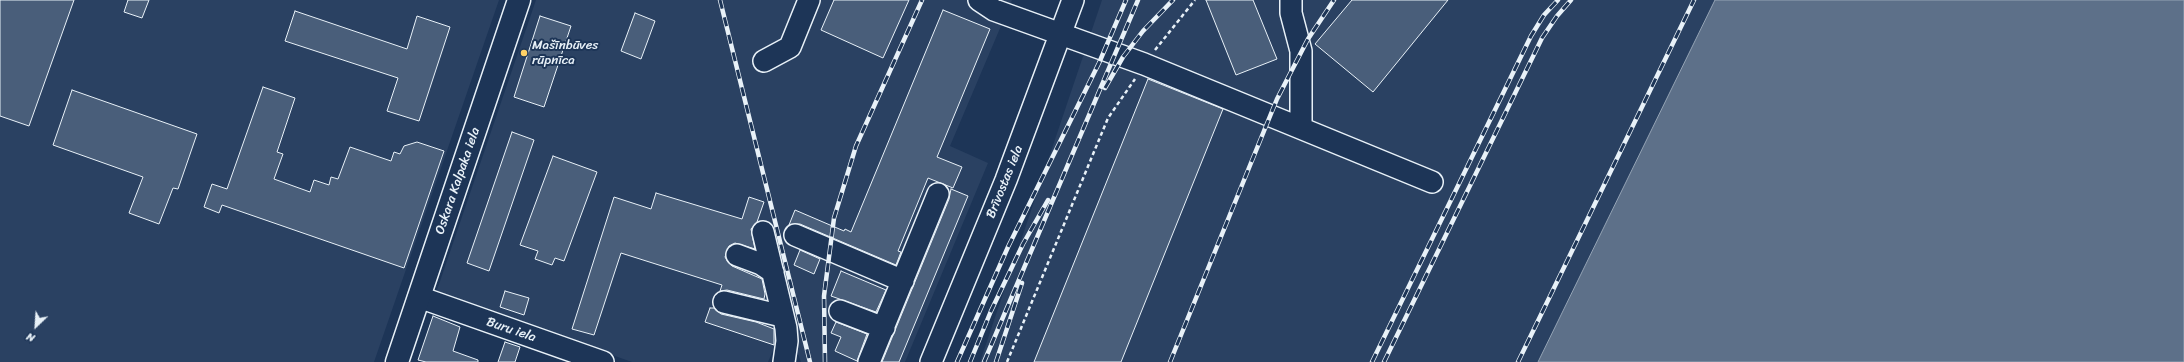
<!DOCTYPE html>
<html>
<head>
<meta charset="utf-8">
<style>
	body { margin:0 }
	#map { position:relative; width:2184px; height:362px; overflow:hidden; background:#1d3557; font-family:Sriracha,sans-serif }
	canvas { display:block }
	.north { position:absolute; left:16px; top:306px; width:40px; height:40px; -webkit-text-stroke:3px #1d3557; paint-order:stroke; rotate:205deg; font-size:11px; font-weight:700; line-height:16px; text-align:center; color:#e8f1f8 }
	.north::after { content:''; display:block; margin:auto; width:14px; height:18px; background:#e8f1f8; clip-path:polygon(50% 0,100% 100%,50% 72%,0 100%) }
</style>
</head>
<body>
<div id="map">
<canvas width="2184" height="362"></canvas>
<div class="north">N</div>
</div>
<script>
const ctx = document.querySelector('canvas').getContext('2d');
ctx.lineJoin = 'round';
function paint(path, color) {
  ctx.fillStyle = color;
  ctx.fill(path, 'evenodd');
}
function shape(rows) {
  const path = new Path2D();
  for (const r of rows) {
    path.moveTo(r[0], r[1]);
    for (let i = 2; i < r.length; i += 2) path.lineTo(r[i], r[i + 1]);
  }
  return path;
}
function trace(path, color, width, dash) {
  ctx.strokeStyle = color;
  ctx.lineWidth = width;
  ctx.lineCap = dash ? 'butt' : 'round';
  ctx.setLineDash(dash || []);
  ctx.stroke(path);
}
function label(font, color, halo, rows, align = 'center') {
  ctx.font = font + ' Sriracha,sans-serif';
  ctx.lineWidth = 4;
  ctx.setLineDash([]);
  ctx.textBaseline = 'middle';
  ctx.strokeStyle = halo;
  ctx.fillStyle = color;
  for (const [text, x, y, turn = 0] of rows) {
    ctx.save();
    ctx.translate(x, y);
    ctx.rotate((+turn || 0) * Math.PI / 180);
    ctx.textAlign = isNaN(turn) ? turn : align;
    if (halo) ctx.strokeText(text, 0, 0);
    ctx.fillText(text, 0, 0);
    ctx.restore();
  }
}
paint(shape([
	[0,0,499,0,374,362,0,362],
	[536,0,1012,0,950,146,988,163,905,362,801,362,786,321,768,362,632,362,436,293],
	[1102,0,1715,0,1538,362,980,362]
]), '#2a4162');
const water = shape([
	[1715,0,2184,0,2184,362,1538,362,1715,0]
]);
paint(water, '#5d7089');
trace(water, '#95a4b5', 1);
const building = shape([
	[0,0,74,0,29,126,0,116,0,0],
	[128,0,149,0,142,18,124,12,128,0],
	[834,0,909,0,883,58,821,30,834,0],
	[1206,0,1253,0,1277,59,1236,75,1206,0],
	[1352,0,1448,0,1373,92,1315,44,1352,0],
	[943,10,990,29,937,157,962,167,953,188,928,178,898,251,901,252,896,265,800,224,789,225,795,210,844,231,845,229,851,232,943,10],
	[295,11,407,49,417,16,450,27,419,121,387,111,398,78,285,41,295,11],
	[635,13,655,21,641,59,621,51,635,13],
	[540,16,571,26,544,107,514,97,540,16],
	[1148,79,1223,109,1121,362,1034,362,1148,79],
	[263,87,295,98,277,152,283,154,274,179,310,192,314,180,329,185,331,177,338,179,350,147,391,161,394,152,400,154,404,146,417,142,444,151,404,268,222,205,219,213,204,207,212,184,227,189,263,87],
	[72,90,197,134,178,189,173,188,159,224,129,213,143,177,53,145,72,90],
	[512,132,534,140,489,271,467,263,512,132],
	[553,156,597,172,564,261,555,258,552,265,535,259,538,251,520,245,553,156],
	[951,189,968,196,899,362,882,362,949,199,951,189],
	[656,193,742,219,749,197,764,202,757,222,751,229,755,249,735,243,729,246,725,257,728,262,732,266,762,279,765,294,764,299,727,290,720,291,722,285,621,253,594,335,572,329,614,197,651,209,656,193],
	[800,250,820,259,814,274,794,265,800,250],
	[841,271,886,290,876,312,831,296,841,271],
	[505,291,529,298,524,315,500,307,505,291],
	[710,308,714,308,721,314,756,322,774,329,774,345,705,322,710,308],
	[433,316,460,327,453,351,478,360,478,362,426,362,418,360,433,316],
	[836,322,867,334,857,361,835,351,841,337,831,333,836,322],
	[505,342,520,347,515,362,498,362,505,342]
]);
paint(building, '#495e7a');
trace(building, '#e8f1f8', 1);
const minor = shape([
	[979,0,994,10,1144,64,1432,182],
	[1291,0,1291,13,1301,51,1301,128],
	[764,61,790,47,809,0],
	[763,232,786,328,787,341,784,362],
	[795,235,903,281],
	[737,255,761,264,773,272],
	[419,297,603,362],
	[724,302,782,316],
	[840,311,884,328],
	[869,362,938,194],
	[931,362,1006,180,1073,0]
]);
const major = shape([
	[397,362,519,0]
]);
trace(minor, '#e8f1f8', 24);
trace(major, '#e8f1f8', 25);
trace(shape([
	[1155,50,1195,0],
	[1007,362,1108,118,1135,79]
]), '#e8f1f8', 2.5, [4, 3]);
trace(minor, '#1d3557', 21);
trace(major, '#1d3557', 22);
const rail = shape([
	[720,0,810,362],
	[1105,88,1123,57,1143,31,1173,0],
	[825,362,824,296,834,218,856,146,922,0],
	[957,362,1008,247,1099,63,1126,0],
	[970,362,991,311,1023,244,1048,200],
	[984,362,1138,0],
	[996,362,1022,283],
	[1170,362,1277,99,1308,39,1334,0],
	[1372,362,1531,36,1544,15,1558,0],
	[1384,362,1542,38,1557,16,1571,0],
	[1518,362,1694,0]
]);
trace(rail, '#e8f1f8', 4.5);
trace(rail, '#1d3557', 3, [9]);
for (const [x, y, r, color] of [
	[524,53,4,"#ffd166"]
]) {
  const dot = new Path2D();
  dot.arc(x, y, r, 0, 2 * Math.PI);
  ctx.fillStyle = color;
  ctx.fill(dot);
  trace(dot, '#1d3557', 1.5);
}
label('13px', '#e8f1f8', '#1d3557', [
	["Mašīnbūves",532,46],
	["rūpnīca",532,61]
], 'left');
label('13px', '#e8f1f8', '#1d3557', [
	["Oskara Kalpaka iela",458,181,-71],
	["Brīvostas iela",1005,182,-68],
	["Buru iela",511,330,19]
]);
</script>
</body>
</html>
